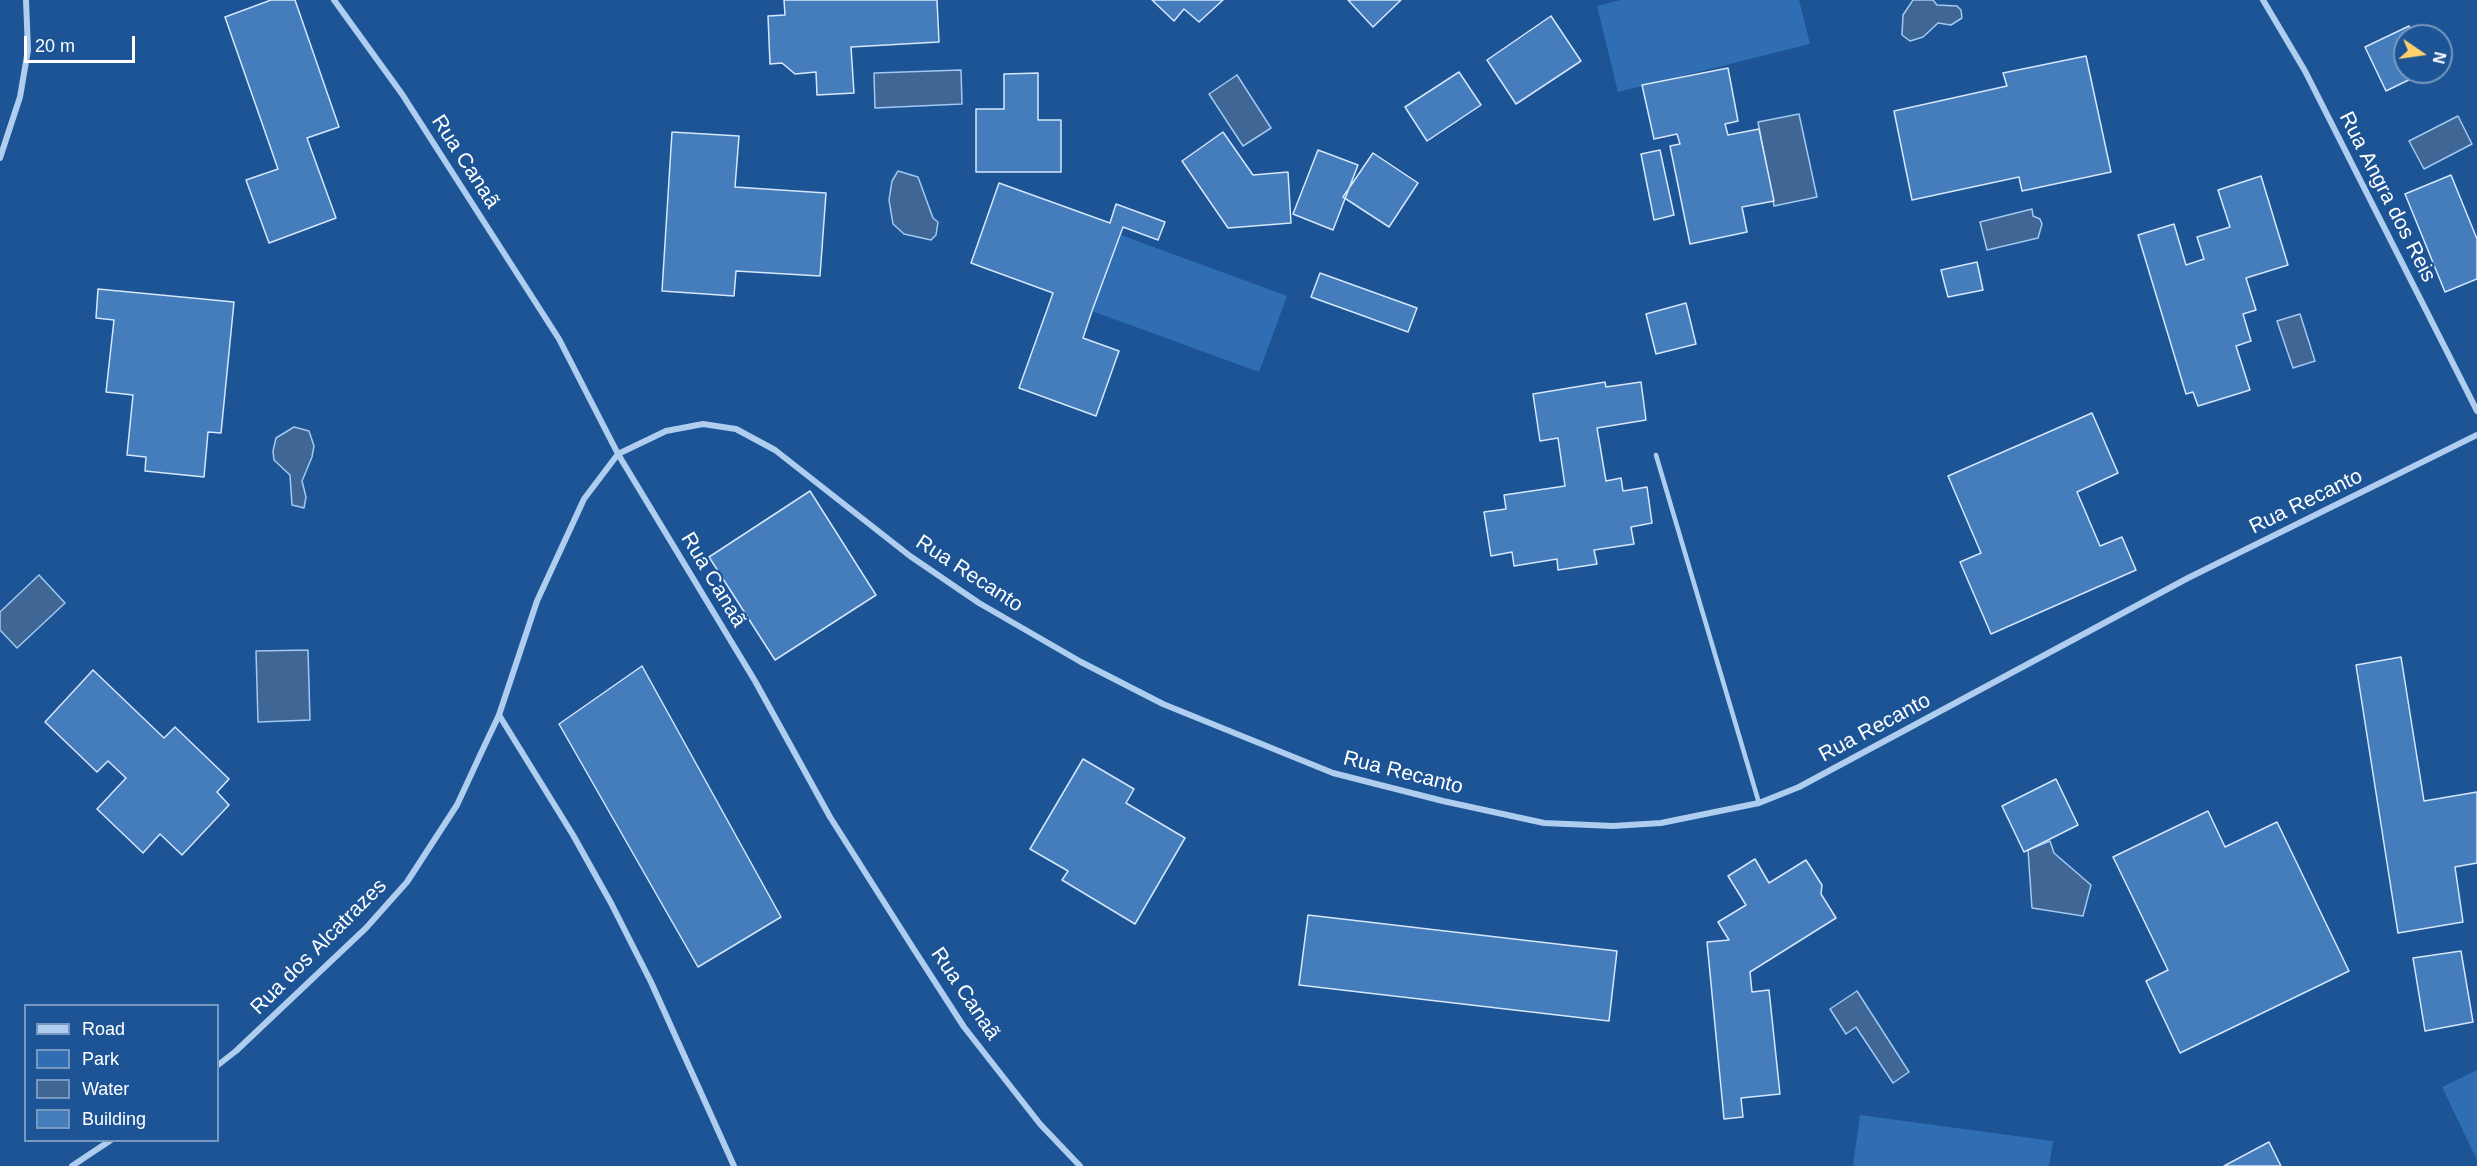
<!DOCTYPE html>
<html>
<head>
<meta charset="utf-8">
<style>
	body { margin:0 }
	#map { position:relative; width:2477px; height:1166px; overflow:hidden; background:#1c5495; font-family:Helvetica,sans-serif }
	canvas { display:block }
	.legend { position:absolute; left:24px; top:1004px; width:195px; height:138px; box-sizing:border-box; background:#1c5495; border:2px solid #7798bf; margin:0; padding:8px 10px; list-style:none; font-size:18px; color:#fff }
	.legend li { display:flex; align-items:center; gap:12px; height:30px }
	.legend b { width:30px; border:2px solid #7798bf }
	.north { position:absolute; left:2393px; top:24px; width:60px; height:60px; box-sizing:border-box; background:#1c5495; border:2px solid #7798bf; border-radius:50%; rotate:103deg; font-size:16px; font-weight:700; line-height:24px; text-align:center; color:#fff }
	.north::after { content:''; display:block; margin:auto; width:21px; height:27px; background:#ffd26d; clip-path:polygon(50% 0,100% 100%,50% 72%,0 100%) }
	.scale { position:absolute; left:24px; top:36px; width:111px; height:27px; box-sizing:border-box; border:3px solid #fff; border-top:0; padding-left:8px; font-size:18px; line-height:21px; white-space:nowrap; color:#fff; -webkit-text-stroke:4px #1c5495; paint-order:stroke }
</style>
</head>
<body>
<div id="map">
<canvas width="2477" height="1166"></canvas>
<ul class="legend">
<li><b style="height:8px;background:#afcdef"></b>Road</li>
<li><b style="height:16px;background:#306eb3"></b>Park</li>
<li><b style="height:16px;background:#3f6695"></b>Water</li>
<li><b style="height:16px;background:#457dbc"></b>Building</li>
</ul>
<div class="north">N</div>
<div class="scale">20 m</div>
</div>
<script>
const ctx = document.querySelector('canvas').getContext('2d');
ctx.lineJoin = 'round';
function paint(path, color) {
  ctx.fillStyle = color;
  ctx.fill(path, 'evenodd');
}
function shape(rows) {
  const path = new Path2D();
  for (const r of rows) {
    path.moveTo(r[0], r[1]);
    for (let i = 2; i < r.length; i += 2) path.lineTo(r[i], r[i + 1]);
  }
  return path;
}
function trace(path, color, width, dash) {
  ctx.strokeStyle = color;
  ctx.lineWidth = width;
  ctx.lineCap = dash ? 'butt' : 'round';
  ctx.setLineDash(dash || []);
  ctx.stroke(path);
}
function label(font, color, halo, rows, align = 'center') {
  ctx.font = font + ' Helvetica,sans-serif';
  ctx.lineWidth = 4.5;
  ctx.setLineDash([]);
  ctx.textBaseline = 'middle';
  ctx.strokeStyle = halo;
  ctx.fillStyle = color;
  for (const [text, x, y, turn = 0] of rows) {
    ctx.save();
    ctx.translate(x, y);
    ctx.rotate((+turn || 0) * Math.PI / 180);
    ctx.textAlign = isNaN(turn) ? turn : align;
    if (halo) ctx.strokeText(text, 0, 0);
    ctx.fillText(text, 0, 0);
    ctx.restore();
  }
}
paint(shape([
	[1621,0,1799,0,1810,44,1618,92,1597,6],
	[1121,235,1287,296,1259,372,1092,311],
	[2477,1070,2477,1160,2442,1087],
	[1860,1115,2053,1141,2049,1166,1853,1166]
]), '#306eb3');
const water = shape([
	[1913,0,1933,0,1937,5,1957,6,1961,10,1962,18,1951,25,1938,23,1923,37,1910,41,1902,35,1903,15,1913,0],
	[961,70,962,104,875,108,874,73,961,70],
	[1237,75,1271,128,1243,146,1209,94,1237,75],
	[1799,114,1817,197,1774,206,1758,122,1799,114],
	[2458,116,2472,144,2424,169,2409,141,2458,116],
	[898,171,918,177,933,218,938,222,936,235,931,240,904,234,893,224,889,200,892,181,898,171],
	[2032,209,2033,216,2040,219,2042,224,2038,238,1987,250,1980,222,2032,209],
	[2300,314,2315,361,2293,368,2277,321,2300,314],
	[294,427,309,431,314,446,312,457,302,481,306,497,304,508,292,505,290,475,274,460,273,451,276,438,294,427],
	[39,575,65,603,17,648,0,630,0,612,39,575],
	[308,650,310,720,258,722,256,651,308,650],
	[2050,841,2054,853,2091,885,2083,916,2032,908,2028,850,2050,841],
	[1857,991,1909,1072,1893,1083,1856,1027,1846,1034,1830,1009,1857,991]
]);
paint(water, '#3f6695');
trace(water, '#a2c9f1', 1.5);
const building = shape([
	[271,0,295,0,339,127,307,138,336,218,269,243,246,180,278,169,225,17,271,0],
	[784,0,937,0,939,42,851,47,854,93,817,95,816,72,795,74,782,63,770,64,768,16,785,15,784,0],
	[1152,0,1223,0,1199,22,1184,9,1174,21,1152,0],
	[1348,0,1401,0,1373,27,1348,0],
	[1551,16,1581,61,1516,104,1487,60,1551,16],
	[2409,26,2414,36,2405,36,2405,72,2425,72,2386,91,2365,47,2409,26],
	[2086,56,2111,172,2022,191,2019,177,1912,200,1894,111,2007,86,2003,73,2086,56],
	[1728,68,1738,121,1725,124,1728,135,1759,129,1774,201,1742,207,1747,232,1690,244,1670,146,1680,144,1677,134,1654,139,1642,85,1728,68],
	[1459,72,1481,105,1427,141,1405,107,1459,72],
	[1038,73,1038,120,1061,120,1061,172,976,172,976,109,1004,109,1004,74,1038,73],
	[672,132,739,136,735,187,826,193,820,276,736,271,734,296,662,291,672,132],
	[1223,132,1253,175,1288,172,1291,223,1228,228,1182,161,1223,132],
	[1318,150,1358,165,1333,230,1293,214,1318,150],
	[1660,150,1674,215,1654,220,1641,154,1660,150],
	[1373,153,1418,183,1389,227,1343,197,1373,153],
	[2451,175,2477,239,2477,279,2445,292,2405,194,2451,175],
	[2261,176,2288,265,2246,278,2256,310,2243,314,2251,341,2236,346,2250,390,2198,406,2193,392,2186,394,2138,235,2174,224,2186,265,2204,259,2197,237,2230,227,2218,190,2261,176],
	[999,183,1110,223,1116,204,1165,222,1158,240,1123,227,1092,311,1083,338,1119,351,1096,416,1019,388,1053,293,971,263,999,183],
	[1977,262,1983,290,1948,297,1941,270,1977,262],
	[1320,273,1417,308,1408,332,1311,297,1320,273],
	[98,289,234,302,221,433,208,432,204,477,145,471,146,457,127,455,133,395,106,392,114,320,96,318,98,289],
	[1686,303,1696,344,1656,354,1646,314,1686,303],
	[1605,382,1606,387,1641,382,1646,420,1597,428,1606,481,1621,478,1623,491,1647,487,1652,523,1631,527,1634,544,1594,550,1597,564,1558,570,1557,559,1514,566,1512,552,1491,556,1484,512,1506,509,1504,495,1565,486,1558,438,1540,441,1533,394,1605,382],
	[2092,413,2118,473,2077,492,2100,546,2122,537,2136,570,1991,634,1960,562,1981,553,1948,476,2092,413],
	[810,491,876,595,775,660,709,557,810,491],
	[2401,657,2424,801,2477,792,2477,863,2455,867,2463,922,2398,933,2356,665,2401,657],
	[642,666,781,917,698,967,559,724,642,666],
	[93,670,164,738,175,727,229,779,217,792,229,805,182,855,160,834,143,853,97,809,126,778,108,761,97,772,45,722,93,670],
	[1083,759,1134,789,1126,803,1185,838,1135,924,1062,880,1068,871,1030,849,1083,759],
	[2056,779,2078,825,2024,852,2002,806,2056,779],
	[2208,811,2225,847,2277,822,2349,971,2180,1053,2146,981,2168,970,2113,857,2208,811],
	[1755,859,1769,883,1806,860,1822,885,1821,894,1836,918,1750,972,1752,992,1769,990,1780,1094,1741,1098,1743,1117,1724,1119,1707,942,1729,940,1718,922,1746,905,1728,876,1755,859],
	[1308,915,1617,951,1609,1021,1299,985,1308,915],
	[2461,951,2473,1022,2425,1031,2413,958,2461,951],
	[2269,1142,2281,1166,2224,1166,2269,1142]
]);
paint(building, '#457dbc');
trace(building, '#d6e7fb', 1.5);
trace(shape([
	[1656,455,1759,803]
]), '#afcdef', 4.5);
trace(shape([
	[334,0,402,94,559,339,618,454,755,681,830,817,915,951,964,1027,1040,1124,1080,1166],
	[2263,0,2305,71,2477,411],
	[0,158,20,97,28,50,26,0],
	[499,715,573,835,611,903,651,982,734,1166],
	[218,1065,236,1051,366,928,407,882,457,805,482,751,499,715,537,601,584,499,618,454,666,431,703,424,736,429,775,450,910,556,979,603,1081,662,1163,704,1333,773,1443,801,1544,823,1613,826,1661,823,1759,803,1799,787,2188,578,2477,435],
	[72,1166,111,1140]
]), '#afcdef', 6);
label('21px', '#fff', '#1c5495', [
	["Rua Canaã",465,162,57],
	["Rua Angra dos Reis",2387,197,63],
	["Rua Recanto",2306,502,-26],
	["Rua Recanto",969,574,33],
	["Rua Canaã",713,580,59],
	["Rua Recanto",1875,728,-28],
	["Rua Recanto",1403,773,14],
	["Rua dos Alcatrazes",319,947,-45],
	["Rua Canaã",965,994,56]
]);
</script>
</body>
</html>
